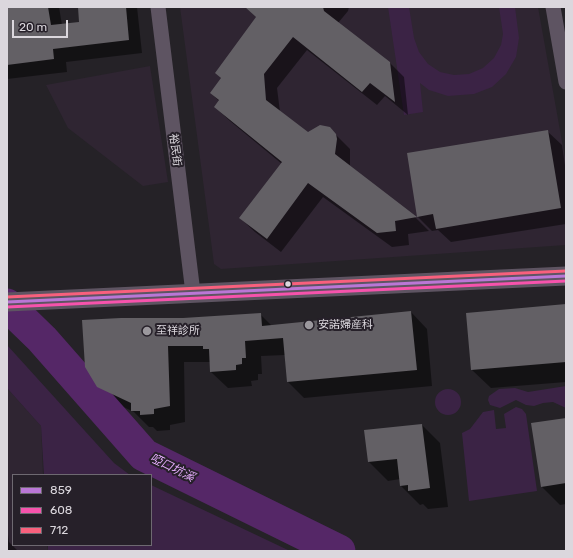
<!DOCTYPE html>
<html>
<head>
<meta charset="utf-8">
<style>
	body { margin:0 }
	#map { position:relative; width:573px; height:558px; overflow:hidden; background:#252227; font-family:Rubik,sans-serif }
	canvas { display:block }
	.frame { position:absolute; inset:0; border:8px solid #dbd7dd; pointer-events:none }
	.legend { position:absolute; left:12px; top:474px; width:140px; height:72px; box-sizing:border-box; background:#262029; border:1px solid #6e6971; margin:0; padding:5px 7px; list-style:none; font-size:12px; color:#dbd7dd }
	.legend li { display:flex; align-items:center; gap:8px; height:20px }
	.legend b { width:20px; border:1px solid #6e6971 }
	.scale { position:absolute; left:12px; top:20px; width:56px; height:18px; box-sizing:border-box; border:2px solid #dbd7dd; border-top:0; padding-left:5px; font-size:12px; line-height:14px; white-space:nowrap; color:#dbd7dd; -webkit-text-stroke:3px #262029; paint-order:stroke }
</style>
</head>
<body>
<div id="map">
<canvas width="573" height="558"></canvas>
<div class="frame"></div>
<ul class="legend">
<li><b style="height:5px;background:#ba77d6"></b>859</li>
<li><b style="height:5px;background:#f653ac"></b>608</li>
<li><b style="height:5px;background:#f8607d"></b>712</li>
</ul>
<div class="scale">20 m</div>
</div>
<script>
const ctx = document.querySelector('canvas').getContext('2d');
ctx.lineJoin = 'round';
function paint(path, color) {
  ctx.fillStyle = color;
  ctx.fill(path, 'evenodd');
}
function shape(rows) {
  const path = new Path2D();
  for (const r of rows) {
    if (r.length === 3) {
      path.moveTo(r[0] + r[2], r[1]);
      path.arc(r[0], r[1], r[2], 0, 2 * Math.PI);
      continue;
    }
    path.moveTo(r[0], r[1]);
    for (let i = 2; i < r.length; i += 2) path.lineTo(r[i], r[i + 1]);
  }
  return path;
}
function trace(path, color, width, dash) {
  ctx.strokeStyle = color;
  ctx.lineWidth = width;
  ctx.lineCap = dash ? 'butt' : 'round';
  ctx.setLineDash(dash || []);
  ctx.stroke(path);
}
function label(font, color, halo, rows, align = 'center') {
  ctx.font = font + ' Rubik,"Noto Sans TC",sans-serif';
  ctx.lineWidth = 4;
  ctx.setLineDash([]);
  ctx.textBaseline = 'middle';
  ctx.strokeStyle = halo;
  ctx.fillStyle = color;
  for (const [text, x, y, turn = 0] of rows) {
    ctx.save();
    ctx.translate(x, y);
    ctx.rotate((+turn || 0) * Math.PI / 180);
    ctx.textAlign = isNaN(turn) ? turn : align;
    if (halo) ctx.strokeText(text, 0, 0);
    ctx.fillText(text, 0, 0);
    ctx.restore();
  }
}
paint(shape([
	[180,7,538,7,566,164,566,245,221,269,214,264],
	[150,66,168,182,143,186,68,128,46,85],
	[7,388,41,426,43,475,13,475,13,545,47,545,48,551,7,551]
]), '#2f2532');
paint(shape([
	[388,7,409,7,414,38,419,52,428,64,440,72,454,75,469,74,483,68,494,58,501,45,503,34,499,7,515,7,519,38,516,57,506,74,492,87,474,94,448,96,429,90,420,83,423,112,404,115],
	[7,345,114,463,130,475,44,475,41,426,7,388],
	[566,386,566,408,553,402,543,403,534,406,526,405,516,400,500,408,490,405,488,400,489,396,499,389,515,388,528,392],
	[448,402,13],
	[516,407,522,409,526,414,537,491,469,501,462,433,470,429,483,412,494,410,496,429,506,428,504,414],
	[151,485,290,551,48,551,48,545,151,545]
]), '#3b2345');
paint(shape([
	[7,7,59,7,62,25,80,23,79,7,137,7,142,53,66,62,67,72,7,79],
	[246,7,349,7,348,11,338,23,390,63,404,77,408,115,385,96,377,105,307,50,277,88,280,112,308,134,329,128,350,149,350,166,416,218,429,231,408,234,409,245,392,247,323,197,281,252,255,232,240,218,282,164,230,121,215,107,219,101,211,93,222,79,216,73,257,18],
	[547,131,562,145,566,172,566,224,451,242,438,230,432,231,418,217],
	[566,305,566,382,491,388,472,370],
	[411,312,427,329,432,386,304,398,288,382,285,355,261,356,262,374,258,374,258,380,251,381,252,386,228,388,211,372,211,362,184,362,185,422,170,425,170,430,157,431,153,427,149,427,134,412,115,403,98,386,183,319,260,314,272,326],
	[566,419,566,504,560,505,541,486],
	[422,425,440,443,448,507,428,509,423,504,420,505,401,486,400,479,388,481,369,462,366,431],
	[7,527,9,542,18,551,7,551]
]), '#0007');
trace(shape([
	[7,305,42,339,144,455,339,551]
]), '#552767', 33);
paint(shape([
	[7,7,48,7,51,25,79,22,78,7,126,7,129,40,53,49,54,59,7,65],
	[245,7,323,7,324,11,390,62,395,102,370,83,362,92,293,37,264,74,266,100,308,132,320,125,330,127,336,134,337,139,335,154,417,217,395,221,396,231,377,233,308,183,267,239,239,218,282,162,214,107,219,100,210,93,221,78,215,73,256,17],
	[548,130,561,208,436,229,433,214,417,217,407,153],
	[566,304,566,362,471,370,466,313],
	[411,311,417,370,287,382,283,338,245,341,246,358,242,358,242,364,236,365,236,370,210,372,209,349,203,349,203,346,168,346,170,406,154,409,154,414,140,415,140,411,131,411,131,403,97,387,85,367,82,320,121,318,183,318,261,313,262,326],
	[566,418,566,483,541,487,531,423],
	[422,424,430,488,408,491,408,485,400,486,397,459,368,462,364,430]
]), '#636065');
trace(shape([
	[158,7,193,293],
	[553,7,566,82]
]), '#5e5462', 15);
trace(shape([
	[7,302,566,276]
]), '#5e5462', 19);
trace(shape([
	[7,302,566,276]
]), '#ba77d6', 3);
trace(shape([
	[7,307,566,281]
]), '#f653ac', 3);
trace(shape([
	[7,297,566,271]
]), '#f8607d', 3);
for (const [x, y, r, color] of [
	[288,284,3.5,"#dbd7dd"],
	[309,325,5,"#9b989d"],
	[147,331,5,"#9b989d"]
]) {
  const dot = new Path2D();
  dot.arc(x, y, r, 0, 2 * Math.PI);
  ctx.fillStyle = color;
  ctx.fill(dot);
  trace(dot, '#262029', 1.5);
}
label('11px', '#dbd7dd', '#262029', [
	["裕民街",175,150,83]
]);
label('11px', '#dbd7dd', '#262029', [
	["安諾婦産科",318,325],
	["至祥診所",156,331]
], 'left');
label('italic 12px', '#dfa8f6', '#262029', [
	["啞口坑溪",172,468,26]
]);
</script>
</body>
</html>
